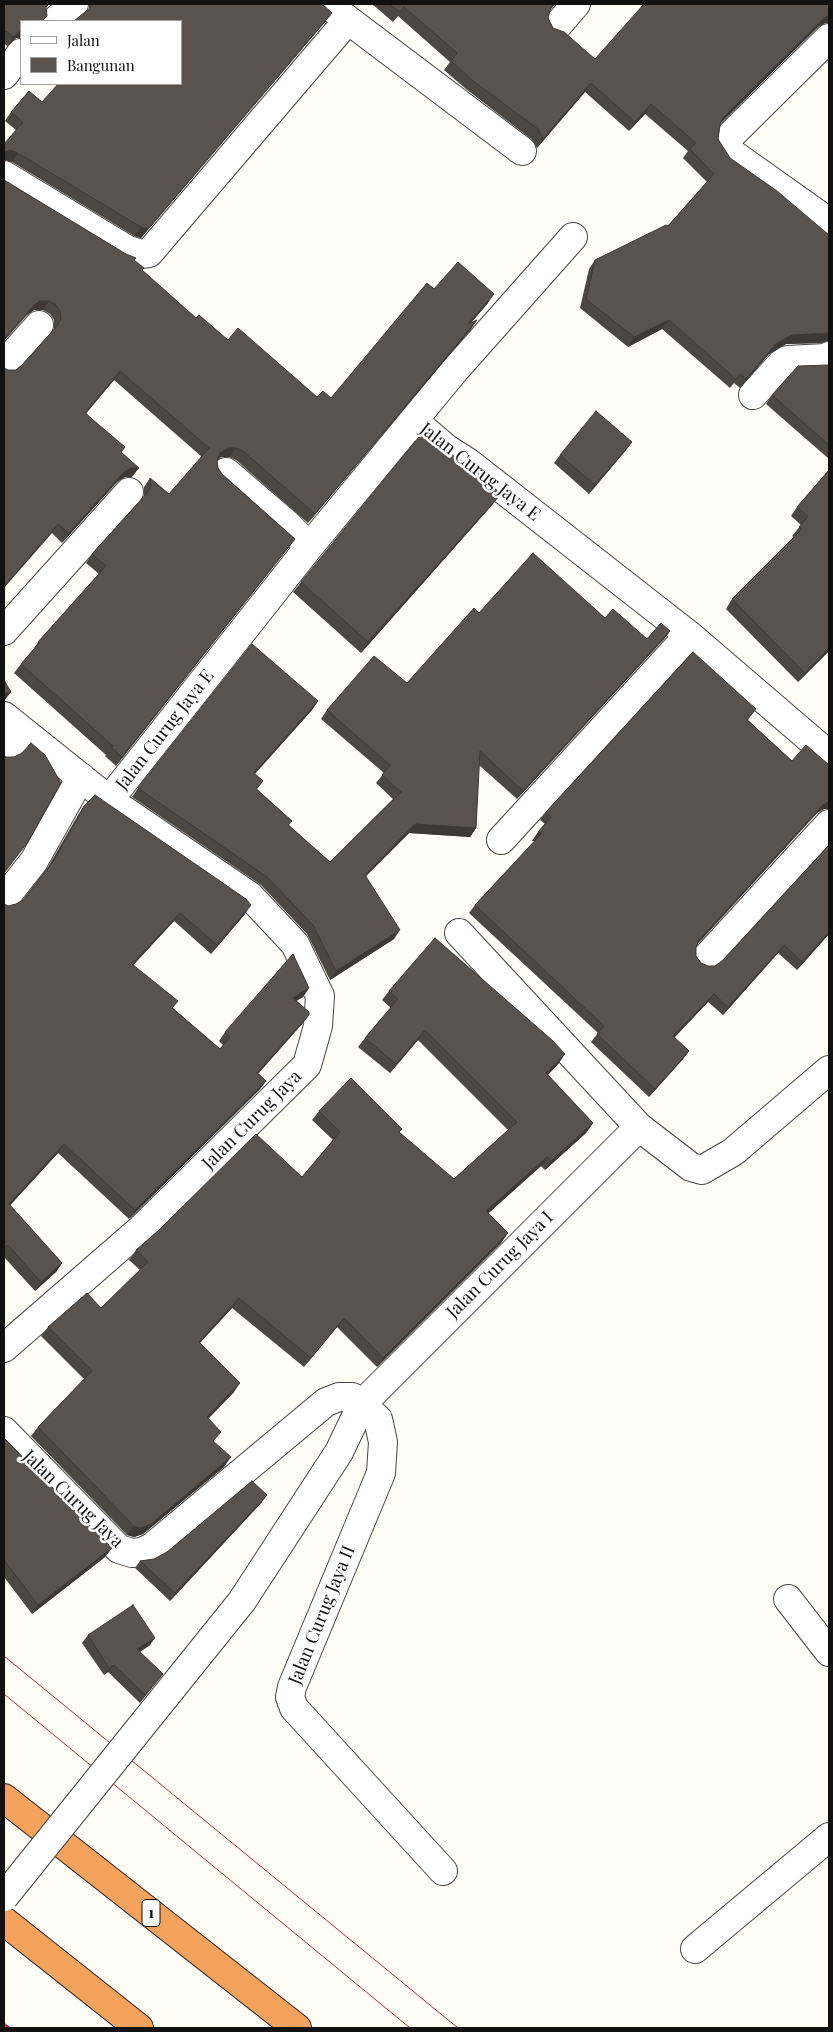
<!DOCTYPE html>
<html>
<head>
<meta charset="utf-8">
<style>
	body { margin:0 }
	#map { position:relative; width:833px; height:2032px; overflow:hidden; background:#fffdf5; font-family:"Playfair Display",serif }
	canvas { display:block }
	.frame { position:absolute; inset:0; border:5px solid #111; pointer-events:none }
	.legend { position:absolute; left:20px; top:20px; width:162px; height:65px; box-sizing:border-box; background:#fff; border:1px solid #a0a0a0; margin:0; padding:6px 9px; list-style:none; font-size:15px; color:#111 }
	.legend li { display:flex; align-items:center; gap:10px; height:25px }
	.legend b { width:25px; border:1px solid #a0a0a0 }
</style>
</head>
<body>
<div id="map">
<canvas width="833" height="2032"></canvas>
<div class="frame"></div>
<ul class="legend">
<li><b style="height:6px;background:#fff"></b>Jalan</li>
<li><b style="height:14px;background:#5a524d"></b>Bangunan</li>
</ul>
</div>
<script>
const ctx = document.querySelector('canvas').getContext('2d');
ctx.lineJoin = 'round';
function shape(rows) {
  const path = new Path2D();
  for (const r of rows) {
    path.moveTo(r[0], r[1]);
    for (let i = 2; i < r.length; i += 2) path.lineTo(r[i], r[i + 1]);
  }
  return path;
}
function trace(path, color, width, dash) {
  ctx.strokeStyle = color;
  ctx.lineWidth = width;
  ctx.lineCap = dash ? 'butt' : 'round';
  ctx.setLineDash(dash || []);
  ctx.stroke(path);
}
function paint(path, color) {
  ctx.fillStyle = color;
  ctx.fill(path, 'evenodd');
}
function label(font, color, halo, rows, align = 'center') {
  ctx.font = font + ' "Playfair Display",serif';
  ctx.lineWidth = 5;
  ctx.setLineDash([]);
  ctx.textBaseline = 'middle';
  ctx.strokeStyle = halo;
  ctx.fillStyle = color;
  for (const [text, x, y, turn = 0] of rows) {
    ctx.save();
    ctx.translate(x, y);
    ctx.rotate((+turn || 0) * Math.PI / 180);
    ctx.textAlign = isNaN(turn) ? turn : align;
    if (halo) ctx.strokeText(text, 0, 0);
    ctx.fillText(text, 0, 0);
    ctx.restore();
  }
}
const minor = shape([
	[327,4,522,151],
	[55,21,74,4],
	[557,26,576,4],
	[829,38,729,137,727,145,733,154,829,222],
	[4,75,21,53],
	[4,175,128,250,141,254,149,253,348,20],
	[4,364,39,325],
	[753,395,781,364,787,360,826,358,829,356],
	[414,421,447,449,469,463,689,635,829,755],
	[226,472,288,525,309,547],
	[4,631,129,492],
	[4,716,109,800,250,896,295,944,320,996,318,1026,307,1065,142,1228,4,1348],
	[4,751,22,732],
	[109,800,309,547,455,370,573,237],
	[501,840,689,635],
	[4,899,34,861,81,777],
	[459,933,639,1127,691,1167,702,1170,733,1152,829,1070],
	[705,959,829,824],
	[4,1431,119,1549,132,1553,142,1552,152,1547,326,1402,339,1397,352,1397,378,1419,383,1442,381,1473,292,1687,290,1697,294,1708,443,1871],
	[788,1599,829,1652],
	[172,1688,242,1601,339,1452,362,1404,639,1127],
	[695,1949,829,1837]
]);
const motorway = shape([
	[4,1798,297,2028],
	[4,1921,139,2028]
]);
trace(minor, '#444', 30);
trace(motorway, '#222', 30);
trace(minor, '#fff', 28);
trace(motorway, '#f5a25d', 28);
trace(shape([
	[4,1656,458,2028],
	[4,1694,410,2028]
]), '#c4262e', 1);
trace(shape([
	[4,2025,8,2028]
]), '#c4262e', 4);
const minorBridge = shape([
	[4,1897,172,1688]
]);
trace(minorBridge, '#444', 30, []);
trace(minorBridge, '#fff', 28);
paint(shape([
	[4,4,21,21,21,38,16,38,7,46,4,43],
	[89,4,322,4,332,13,325,22,141,238,134,236,12,162,5,159,16,130,5,121,11,112,42,102,181,84,89,8],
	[372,4,556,4,550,10,548,18,553,28,595,59,825,23,818,27,721,123,718,139,828,340,821,343,786,344,769,354,740,388,734,383,730,388,662,329,628,347,580,308,589,269,595,260,668,226,707,182,683,158,688,151,645,114,629,131,585,92,537,148,531,139,466,89,444,70,450,62,398,16,393,22],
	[4,180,134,260,142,270,196,318,228,340,317,397,331,398,434,289,488,303,471,323,477,320,471,329,308,523,236,460,229,457,221,457,217,460,218,468,222,474,295,539,288,548,116,766,105,756,106,755,14,673,21,664,32,652,38,642,99,574,86,563,92,554,143,498,144,495,144,487,150,478,169,494,202,457,114,380,86,413,121,452,132,477,125,477,117,482,62,543,52,533,8,370,16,370,22,365,53,331,54,328,54,320,50,314,43,310,34,310,27,315],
	[829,365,829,459,766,404,772,395],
	[632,442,626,450,589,494,554,463,560,455],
	[829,470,829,651,798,682,726,609,732,599,794,537,792,536,801,525,791,516,797,507],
	[493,504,361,653,293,592,301,582],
	[479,613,605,618,647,639,670,631,664,639,517,799,479,765,476,828,470,837,409,833,366,876,394,939,330,980,307,934,261,885,132,797,138,788,318,701,312,710,255,774,263,781,257,789,292,821,289,825,330,862,393,799,376,783,384,773,321,719,327,710,407,683],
	[751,718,748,720,792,761,829,765,829,809,824,809,817,813,697,945,696,947,696,956,701,963,708,966,715,966,722,961,829,934,797,970,778,953,723,1015,708,1002,674,1038,689,1051,683,1059,649,1097,591,1042,598,1033,469,913,475,905,535,841,532,841,545,824,540,820,546,812],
	[84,806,245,914,211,954,174,921,133,965,173,1008,220,1049,223,1045,219,1041,225,1032,309,988,303,997,296,1001,309,1015,302,1024,258,1073,266,1081,260,1089,129,1219,58,1153,10,1205,62,1263,56,1272,35,1291,4,1257,4,904,8,906,16,904,23,900,48,867,78,815],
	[389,991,559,1063,548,1075,593,1123,586,1133,545,1170,541,1166,488,1213,508,1233,501,1243,377,1367,337,1327,304,1367,232,1308,200,1343,234,1392,208,1419,214,1442,224,1467,143,1534,134,1537,127,1535,31,1436,38,1427,84,1379,41,1336,48,1327,101,1308,140,1270,129,1260,136,1250,302,1177,333,1140,312,1120,319,1111,400,1133,454,1179,508,1130,418,1040,390,1073,358,1047,365,1038,391,1008,382,1000],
	[4,1438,112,1548,105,1557,32,1614,4,1577],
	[262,1502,170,1601,135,1568,140,1561,154,1559],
	[88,1635,150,1645,140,1652,163,1674,140,1703,108,1672,104,1675,82,1643]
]), '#4d4742');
paint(shape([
	[332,13,325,22,141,238,134,236,141,227],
	[829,15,829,23,825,23,818,27,718,126,724,117,824,18],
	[21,30,21,38,16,38,7,46,13,37],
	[591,83,585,92,537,148,543,139],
	[651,104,645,114,629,131,635,122],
	[11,150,18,153,12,162,4,160,4,152],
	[494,294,488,303,462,333,468,324],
	[40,301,49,301,43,310,34,310,27,315,4,341,4,339,34,305],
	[477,320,471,329,308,523,315,514],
	[669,320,662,329,628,347,634,337],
	[829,333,829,341,821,343,786,344,769,354,740,388,746,379,776,344,792,335],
	[120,371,114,380,79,422,85,413],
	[632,442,626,450,589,494,595,485],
	[228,448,236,448,229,457,221,457,214,462,220,453],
	[131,468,139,468,132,477,125,477,117,482,62,543,69,533,124,472],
	[501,494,493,504,361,653,368,642],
	[58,524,52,533,4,588,4,586],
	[295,539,288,548,116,766,122,757],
	[670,631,664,639,517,799,523,791],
	[829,648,829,651,798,682,805,673],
	[11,692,4,701,4,693],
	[318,701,312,710,248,781,254,773],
	[829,801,829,809,824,809,817,813,693,948,699,940,823,805],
	[415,824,476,828,470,837,409,833,359,883,365,875],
	[538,832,542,833,537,841,532,841],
	[251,905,245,914,211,954,217,945],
	[180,913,174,921,126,973,132,964],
	[400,930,394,939,330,980,336,971],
	[829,932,829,934,797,970,802,962],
	[784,945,778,953,723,1015,728,1007],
	[309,988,303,997,286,1007,293,998],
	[714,994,708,1002,667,1045,673,1036],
	[309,1015,302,1024,251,1082,257,1073],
	[425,1030,418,1040,390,1073,396,1064],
	[689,1051,683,1059,649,1097,655,1089],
	[565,1054,559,1063,540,1083,546,1073],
	[266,1081,260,1089,129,1219,135,1210],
	[593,1123,586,1133,545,1170,551,1161],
	[64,1144,58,1153,4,1212,9,1204],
	[547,1157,541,1166,480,1221,486,1211],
	[508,1233,501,1243,377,1367,383,1358],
	[62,1263,56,1272,35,1291,41,1282],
	[239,1298,232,1308,192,1351,199,1342],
	[344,1318,337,1327,304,1367,311,1358],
	[240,1383,234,1392,200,1427,207,1417],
	[231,1457,224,1467,143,1534,134,1537,127,1535,134,1526],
	[267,1495,262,1502,170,1601,175,1593],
	[112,1548,105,1557,32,1614,38,1605],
	[155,1638,150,1645,132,1657,137,1649],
	[114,1665,108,1672,104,1675,109,1668]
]), '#3f3936');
const building = shape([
	[4,4,49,4,46,7,47,16,42,21,21,21,21,30,13,37,6,31,4,33,4,4],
	[93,4,322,4,332,13,148,229,141,227,18,153,11,150,4,152,4,144,23,122,11,112,29,91,42,102,58,84,181,84,181,21,74,21,91,7,93,4],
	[389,4,554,4,551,7,548,18,553,28,564,32,595,59,644,4,829,4,829,15,824,18,724,117,720,124,718,139,730,158,777,191,829,235,829,333,792,335,776,344,746,379,740,374,736,379,669,320,634,337,586,299,595,260,666,225,668,226,714,174,690,149,696,143,651,104,635,122,591,83,543,139,538,129,472,80,451,61,457,53,404,7,400,12,389,4],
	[4,180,126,254,136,258,134,260,144,268,142,270,196,318,199,315,228,340,238,328,317,397,323,391,331,398,427,283,434,289,458,262,494,294,468,324,477,320,315,514,243,451,236,448,228,448,220,453,217,460,218,468,222,474,295,539,122,757,111,747,113,746,21,664,39,643,38,642,106,566,92,554,147,493,151,486,150,478,169,494,209,448,120,371,85,413,125,447,121,452,139,468,131,468,124,472,69,533,58,524,4,586,4,368,8,370,16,370,22,365,57,326,61,319,60,311,56,305,49,301,40,301,34,305,4,339,4,180],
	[829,365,829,445,772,395,798,366,829,365],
	[596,411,632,442,595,485,560,455,596,411],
	[423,432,445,450,473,469,501,494,368,642,301,582,423,432],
	[829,470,829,648,805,673,732,599,802,529,799,527,808,516,797,507,829,470],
	[533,553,605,618,613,609,647,639,661,623,670,631,523,791,480,751,476,828,415,824,365,875,400,930,336,971,313,925,267,877,138,788,252,644,318,701,254,773,263,781,256,789,292,821,288,825,330,862,401,792,382,775,390,765,327,710,374,656,407,683,474,608,479,613,533,553],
	[693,652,756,709,747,720,792,761,806,745,829,765,829,801,823,805,699,940,696,947,696,956,701,963,708,966,715,966,722,961,829,845,829,932,802,962,784,945,728,1007,714,994,673,1036,689,1051,655,1089,597,1034,604,1026,475,905,542,833,538,832,551,817,546,812,693,652],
	[5,682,11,692,4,693,4,684,5,682],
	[31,743,45,755,61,783,27,843,4,873,4,756,6,757,14,757,22,753,31,743],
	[95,795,246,899,251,905,217,945,180,913,132,964,178,1001,172,1008,220,1049,230,1037,225,1032,293,954,309,988,293,998,309,1012,309,1015,257,1073,266,1081,135,1210,64,1144,9,1204,62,1263,41,1282,8,1245,4,1248,4,904,8,906,16,904,23,900,53,862,84,806,95,795],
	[435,938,552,1040,565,1054,546,1073,593,1123,551,1161,547,1157,486,1211,508,1233,383,1358,344,1318,311,1358,239,1298,199,1342,240,1383,207,1417,221,1432,213,1441,231,1457,150,1525,140,1528,134,1526,38,1427,92,1371,48,1327,87,1293,101,1308,148,1262,136,1250,159,1230,256,1134,302,1177,340,1132,319,1111,351,1078,402,1129,399,1132,454,1179,517,1122,425,1030,396,1064,365,1038,398,999,389,991,435,938],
	[4,1438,112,1548,38,1605,4,1560,4,1438],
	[252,1481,267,1495,175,1593,140,1561,154,1559,167,1552,252,1481],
	[133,1605,155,1638,137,1649,163,1674,145,1695,114,1665,109,1668,88,1635,133,1605]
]);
paint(building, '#5a524d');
trace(building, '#3f3936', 1);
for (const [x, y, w] of [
	[151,1913,18]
]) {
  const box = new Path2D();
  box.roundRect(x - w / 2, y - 13.5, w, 27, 4);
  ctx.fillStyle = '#fff';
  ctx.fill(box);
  trace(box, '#111', 1);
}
label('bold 16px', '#111', null, [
	["1",151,1913]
]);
label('18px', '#111', '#fff', [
	["Jalan Curug Jaya E",480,472,38],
	["Jalan Curug Jaya E",165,730,-52],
	["Jalan Curug Jaya",252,1120,-45],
	["Jalan Curug Jaya I",500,1265,-45],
	["Jalan Curug Jaya",73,1499,44],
	["Jalan Curug Jaya II",322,1615,-68]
]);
</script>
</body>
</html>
